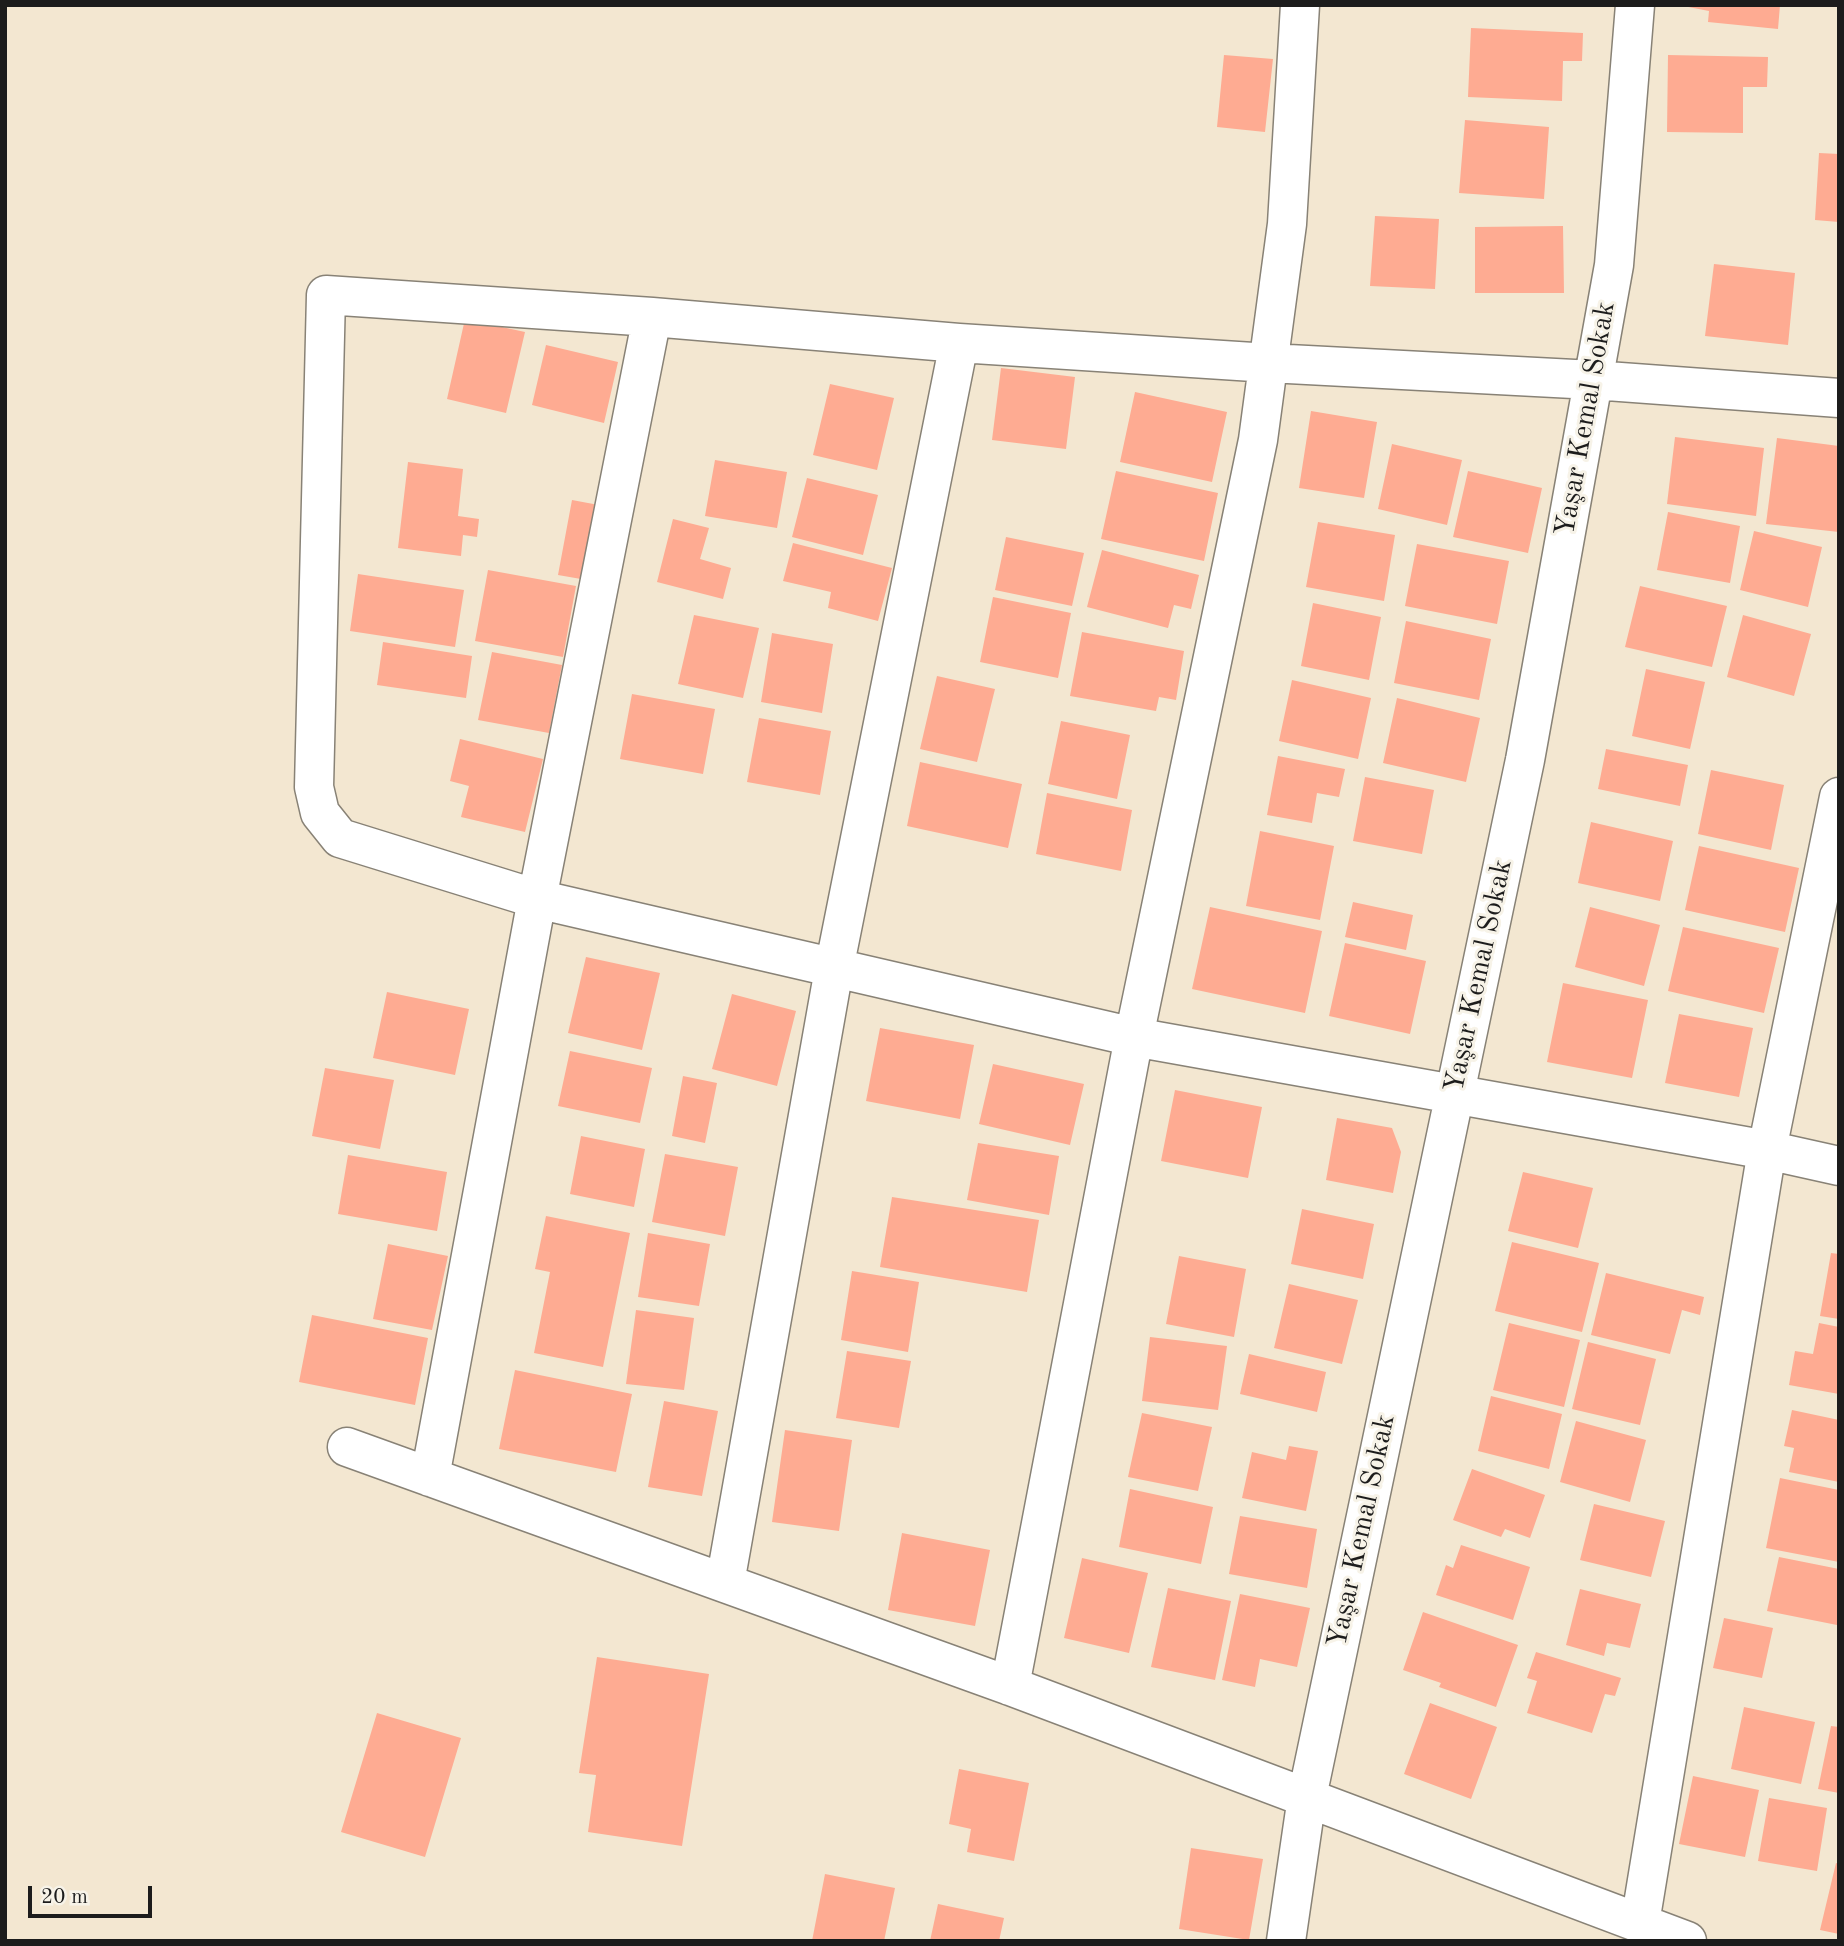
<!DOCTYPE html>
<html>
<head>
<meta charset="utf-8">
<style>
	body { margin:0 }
	#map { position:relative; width:1844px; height:1946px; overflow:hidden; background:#f3e7d1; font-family:"Old Standard TT",serif }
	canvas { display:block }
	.frame { position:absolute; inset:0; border:7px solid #1c1c1c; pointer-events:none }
	.scale { position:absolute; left:28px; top:1886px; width:124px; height:32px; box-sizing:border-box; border:4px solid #1c1c1c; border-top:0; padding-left:9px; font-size:21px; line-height:24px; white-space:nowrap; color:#1c1c1c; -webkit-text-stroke:5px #f7f3e8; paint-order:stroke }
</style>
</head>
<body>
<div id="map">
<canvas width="1844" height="1946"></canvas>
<div class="frame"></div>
<div class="scale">20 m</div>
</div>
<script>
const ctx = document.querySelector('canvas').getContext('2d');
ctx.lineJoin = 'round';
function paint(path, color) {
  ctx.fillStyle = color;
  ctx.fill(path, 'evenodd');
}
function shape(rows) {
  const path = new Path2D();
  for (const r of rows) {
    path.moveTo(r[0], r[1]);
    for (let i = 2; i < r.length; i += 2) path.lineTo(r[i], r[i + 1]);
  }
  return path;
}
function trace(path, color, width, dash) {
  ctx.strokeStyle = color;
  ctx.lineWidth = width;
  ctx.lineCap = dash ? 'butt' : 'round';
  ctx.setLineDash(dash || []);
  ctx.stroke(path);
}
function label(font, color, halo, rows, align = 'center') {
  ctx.font = font + ' "Old Standard TT",serif';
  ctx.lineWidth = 6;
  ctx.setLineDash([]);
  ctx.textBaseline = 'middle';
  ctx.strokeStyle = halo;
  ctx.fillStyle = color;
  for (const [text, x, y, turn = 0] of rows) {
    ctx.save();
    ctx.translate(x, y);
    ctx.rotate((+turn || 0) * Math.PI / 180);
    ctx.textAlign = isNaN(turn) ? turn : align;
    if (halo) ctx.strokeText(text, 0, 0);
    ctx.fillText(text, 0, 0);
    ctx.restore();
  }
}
paint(shape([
	[1678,5,1780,5,1778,29,1708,22,1709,11],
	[1471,28,1583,33,1582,61,1563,61,1562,101,1468,97],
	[1224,55,1273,59,1265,132,1217,127],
	[1668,55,1768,57,1767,87,1743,87,1743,133,1667,132],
	[1465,120,1549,127,1544,199,1459,193],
	[1819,153,1839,154,1839,222,1815,220],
	[1375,216,1439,219,1435,289,1370,286],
	[1563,226,1564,293,1475,293,1475,227],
	[1714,264,1795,273,1788,345,1705,336],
	[465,319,525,332,506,413,447,399],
	[546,345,618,362,604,423,532,405],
	[1001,368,1075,377,1066,449,992,440],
	[830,384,894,398,877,470,813,455],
	[1135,392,1227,412,1212,482,1120,462],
	[1311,411,1377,422,1364,498,1299,488],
	[1675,437,1764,448,1756,516,1667,504],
	[1777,438,1839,446,1839,532,1766,524],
	[1392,444,1462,460,1447,525,1378,509],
	[715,460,787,472,777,528,705,516],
	[408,462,463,469,458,516,479,519,477,537,463,535,461,556,398,548],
	[1116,471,1218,493,1204,561,1101,539],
	[1468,471,1542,488,1528,553,1453,537],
	[807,478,878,495,863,555,792,537],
	[572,500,604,506,581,579,558,575],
	[1668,512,1740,526,1730,583,1657,570],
	[673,519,709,528,700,559,731,568,723,599,657,582],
	[1318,522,1395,535,1384,601,1306,587],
	[1754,531,1822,547,1808,607,1740,590],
	[1006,537,1084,553,1072,606,995,590],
	[793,543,892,568,878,621,828,608,831,592,783,581],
	[1417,544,1509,561,1497,624,1405,606],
	[1102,550,1199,575,1191,609,1174,605,1168,628,1087,607],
	[488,570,576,586,563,657,475,641],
	[358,574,464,590,455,647,350,631],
	[1640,586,1727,606,1712,667,1625,647],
	[993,597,1071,613,1058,678,980,662],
	[1313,603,1381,617,1369,680,1301,666],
	[694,615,759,628,743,698,678,684],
	[1743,615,1811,634,1794,696,1727,677],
	[1406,621,1491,639,1479,700,1394,683],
	[1082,632,1184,651,1176,700,1159,697,1156,711,1070,696],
	[772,633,833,644,822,713,761,702],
	[383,642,472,656,466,698,377,685],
	[492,652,562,665,549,733,478,720],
	[1646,669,1705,682,1690,749,1632,736],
	[937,676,995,689,977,762,920,749],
	[1292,680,1371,698,1358,759,1279,741],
	[632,694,715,709,703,774,620,759],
	[1397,698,1480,718,1466,782,1383,763],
	[759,718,831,731,820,795,747,782],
	[1061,721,1130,735,1117,799,1048,784],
	[460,739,543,759,525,832,461,817,469,786,450,781],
	[1606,749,1688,765,1680,806,1598,789],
	[1278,756,1345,769,1339,797,1317,793,1312,823,1267,815],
	[920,762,1022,784,1008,848,907,826],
	[1711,770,1784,785,1771,850,1698,834],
	[1365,777,1434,790,1422,854,1353,841],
	[1047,793,1132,810,1121,871,1036,854],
	[1591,822,1673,841,1660,901,1578,883],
	[1260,831,1334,846,1320,920,1246,906],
	[1699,846,1799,868,1785,932,1685,910],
	[1353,902,1413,915,1406,950,1345,937],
	[1210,907,1322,931,1305,1013,1192,989],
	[1590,907,1660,925,1644,986,1575,967],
	[1683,927,1779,948,1764,1013,1668,991],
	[1345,943,1426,961,1410,1034,1329,1016],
	[586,957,660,973,642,1050,568,1033],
	[1563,983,1648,1000,1632,1078,1547,1062],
	[387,992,469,1009,455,1075,373,1058],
	[732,994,796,1011,777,1086,712,1069],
	[1679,1014,1753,1028,1739,1097,1665,1083],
	[880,1028,974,1045,960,1119,866,1101],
	[570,1051,652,1068,640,1123,558,1106],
	[993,1064,1084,1084,1070,1145,979,1124],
	[325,1068,394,1080,380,1149,312,1136],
	[683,1076,717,1083,705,1143,672,1136],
	[1175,1090,1262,1107,1248,1178,1161,1161],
	[1337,1118,1392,1128,1401,1152,1393,1193,1326,1180],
	[581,1136,645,1149,634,1207,570,1194],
	[978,1143,1059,1156,1049,1215,967,1200],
	[665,1154,738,1167,725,1236,652,1222],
	[348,1155,447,1172,437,1231,338,1214],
	[1523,1172,1593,1188,1578,1248,1508,1231],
	[892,1197,1039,1220,1027,1292,880,1267],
	[1302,1209,1374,1224,1363,1279,1291,1264],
	[546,1216,630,1233,603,1367,534,1353,550,1272,535,1269],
	[648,1233,710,1244,699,1306,638,1297],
	[1512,1242,1599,1263,1582,1332,1495,1311],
	[388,1244,448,1256,432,1330,373,1319],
	[1831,1253,1839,1254,1839,1319,1820,1316],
	[1179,1256,1246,1269,1234,1337,1166,1324],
	[852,1271,919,1282,908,1352,841,1340],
	[1606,1273,1704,1297,1700,1315,1682,1310,1670,1354,1591,1335],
	[1289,1284,1358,1300,1342,1364,1274,1348],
	[636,1310,694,1318,684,1390,626,1384],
	[312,1315,428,1338,415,1405,299,1382],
	[1509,1323,1580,1340,1564,1407,1493,1390],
	[1819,1323,1839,1327,1839,1394,1789,1385,1795,1351,1813,1354],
	[1150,1337,1227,1346,1218,1410,1142,1401],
	[1588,1342,1656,1359,1640,1425,1572,1409],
	[847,1351,911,1361,899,1428,836,1418],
	[1249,1354,1326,1372,1317,1412,1240,1394],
	[515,1370,632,1394,616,1472,499,1449],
	[1491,1396,1562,1414,1549,1469,1478,1451],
	[664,1401,718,1411,702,1496,648,1487],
	[1792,1410,1839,1420,1839,1482,1789,1472,1794,1448,1784,1446],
	[1142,1413,1212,1427,1198,1491,1128,1477],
	[1576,1421,1646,1440,1630,1502,1560,1482],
	[785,1430,852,1440,839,1531,772,1522],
	[1289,1446,1318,1451,1306,1511,1242,1498,1252,1452,1286,1460],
	[1472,1469,1545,1495,1530,1538,1505,1529,1501,1537,1453,1520],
	[1780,1478,1839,1490,1839,1562,1766,1548],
	[1130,1489,1213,1507,1201,1564,1119,1547],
	[1594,1504,1665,1521,1651,1577,1580,1560],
	[1240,1516,1317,1529,1307,1588,1229,1574],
	[902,1533,990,1550,975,1626,888,1610],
	[1461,1545,1530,1567,1513,1620,1436,1595,1446,1565,1453,1568],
	[1779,1557,1839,1569,1837,1625,1767,1611],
	[1082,1558,1148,1573,1129,1653,1064,1638],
	[1168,1588,1231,1601,1215,1680,1151,1667],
	[1580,1589,1641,1604,1630,1648,1607,1643,1604,1656,1566,1645],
	[1240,1594,1310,1608,1297,1667,1260,1659,1255,1687,1222,1680],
	[1423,1612,1518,1645,1496,1707,1439,1687,1441,1683,1403,1670],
	[1724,1618,1773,1628,1762,1678,1713,1668],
	[1536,1652,1621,1678,1615,1696,1605,1694,1592,1733,1527,1713,1537,1681,1527,1678],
	[597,1657,709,1674,682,1846,588,1832,596,1775,579,1773],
	[1430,1703,1497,1727,1471,1799,1404,1774],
	[1744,1707,1815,1722,1801,1784,1731,1769],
	[377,1713,461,1738,425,1857,341,1832],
	[1831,1726,1839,1727,1839,1793,1818,1789],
	[959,1769,1029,1783,1014,1861,967,1852,971,1829,949,1824],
	[1693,1776,1759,1790,1745,1857,1679,1844],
	[1769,1798,1827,1808,1817,1871,1758,1861],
	[1191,1848,1263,1859,1249,1940,1179,1929],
	[1836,1863,1839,1864,1839,1934,1820,1930],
	[825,1874,895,1888,884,1941,812,1941],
	[938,1904,1004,1918,999,1941,930,1941]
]), '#feab92');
const minor = shape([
	[1839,398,1593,380,1269,363,959,343,652,317,326,295,314,787,320,813,340,838,537,899,1134,1037,1767,1150,1839,1166],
	[347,1447,1010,1686,1687,1941],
	[430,1477,537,899,652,317],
	[725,1583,834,969,959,343],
	[1010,1686,1134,1037,1258,440,1287,224,1300,5],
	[1640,1923,1767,1150,1839,797],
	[1286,1941,1307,1797,1525,760,1614,265,1635,5]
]);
trace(minor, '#888276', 41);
trace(minor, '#fff', 38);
label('28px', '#1c1c1c', '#f7f3e8', [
	["Yaşar Kemal Sokak",1586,419,-80],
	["Yaşar Kemal Sokak",1479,976,-78],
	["Yaşar Kemal Sokak",1362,1531,-78]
]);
</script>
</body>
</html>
